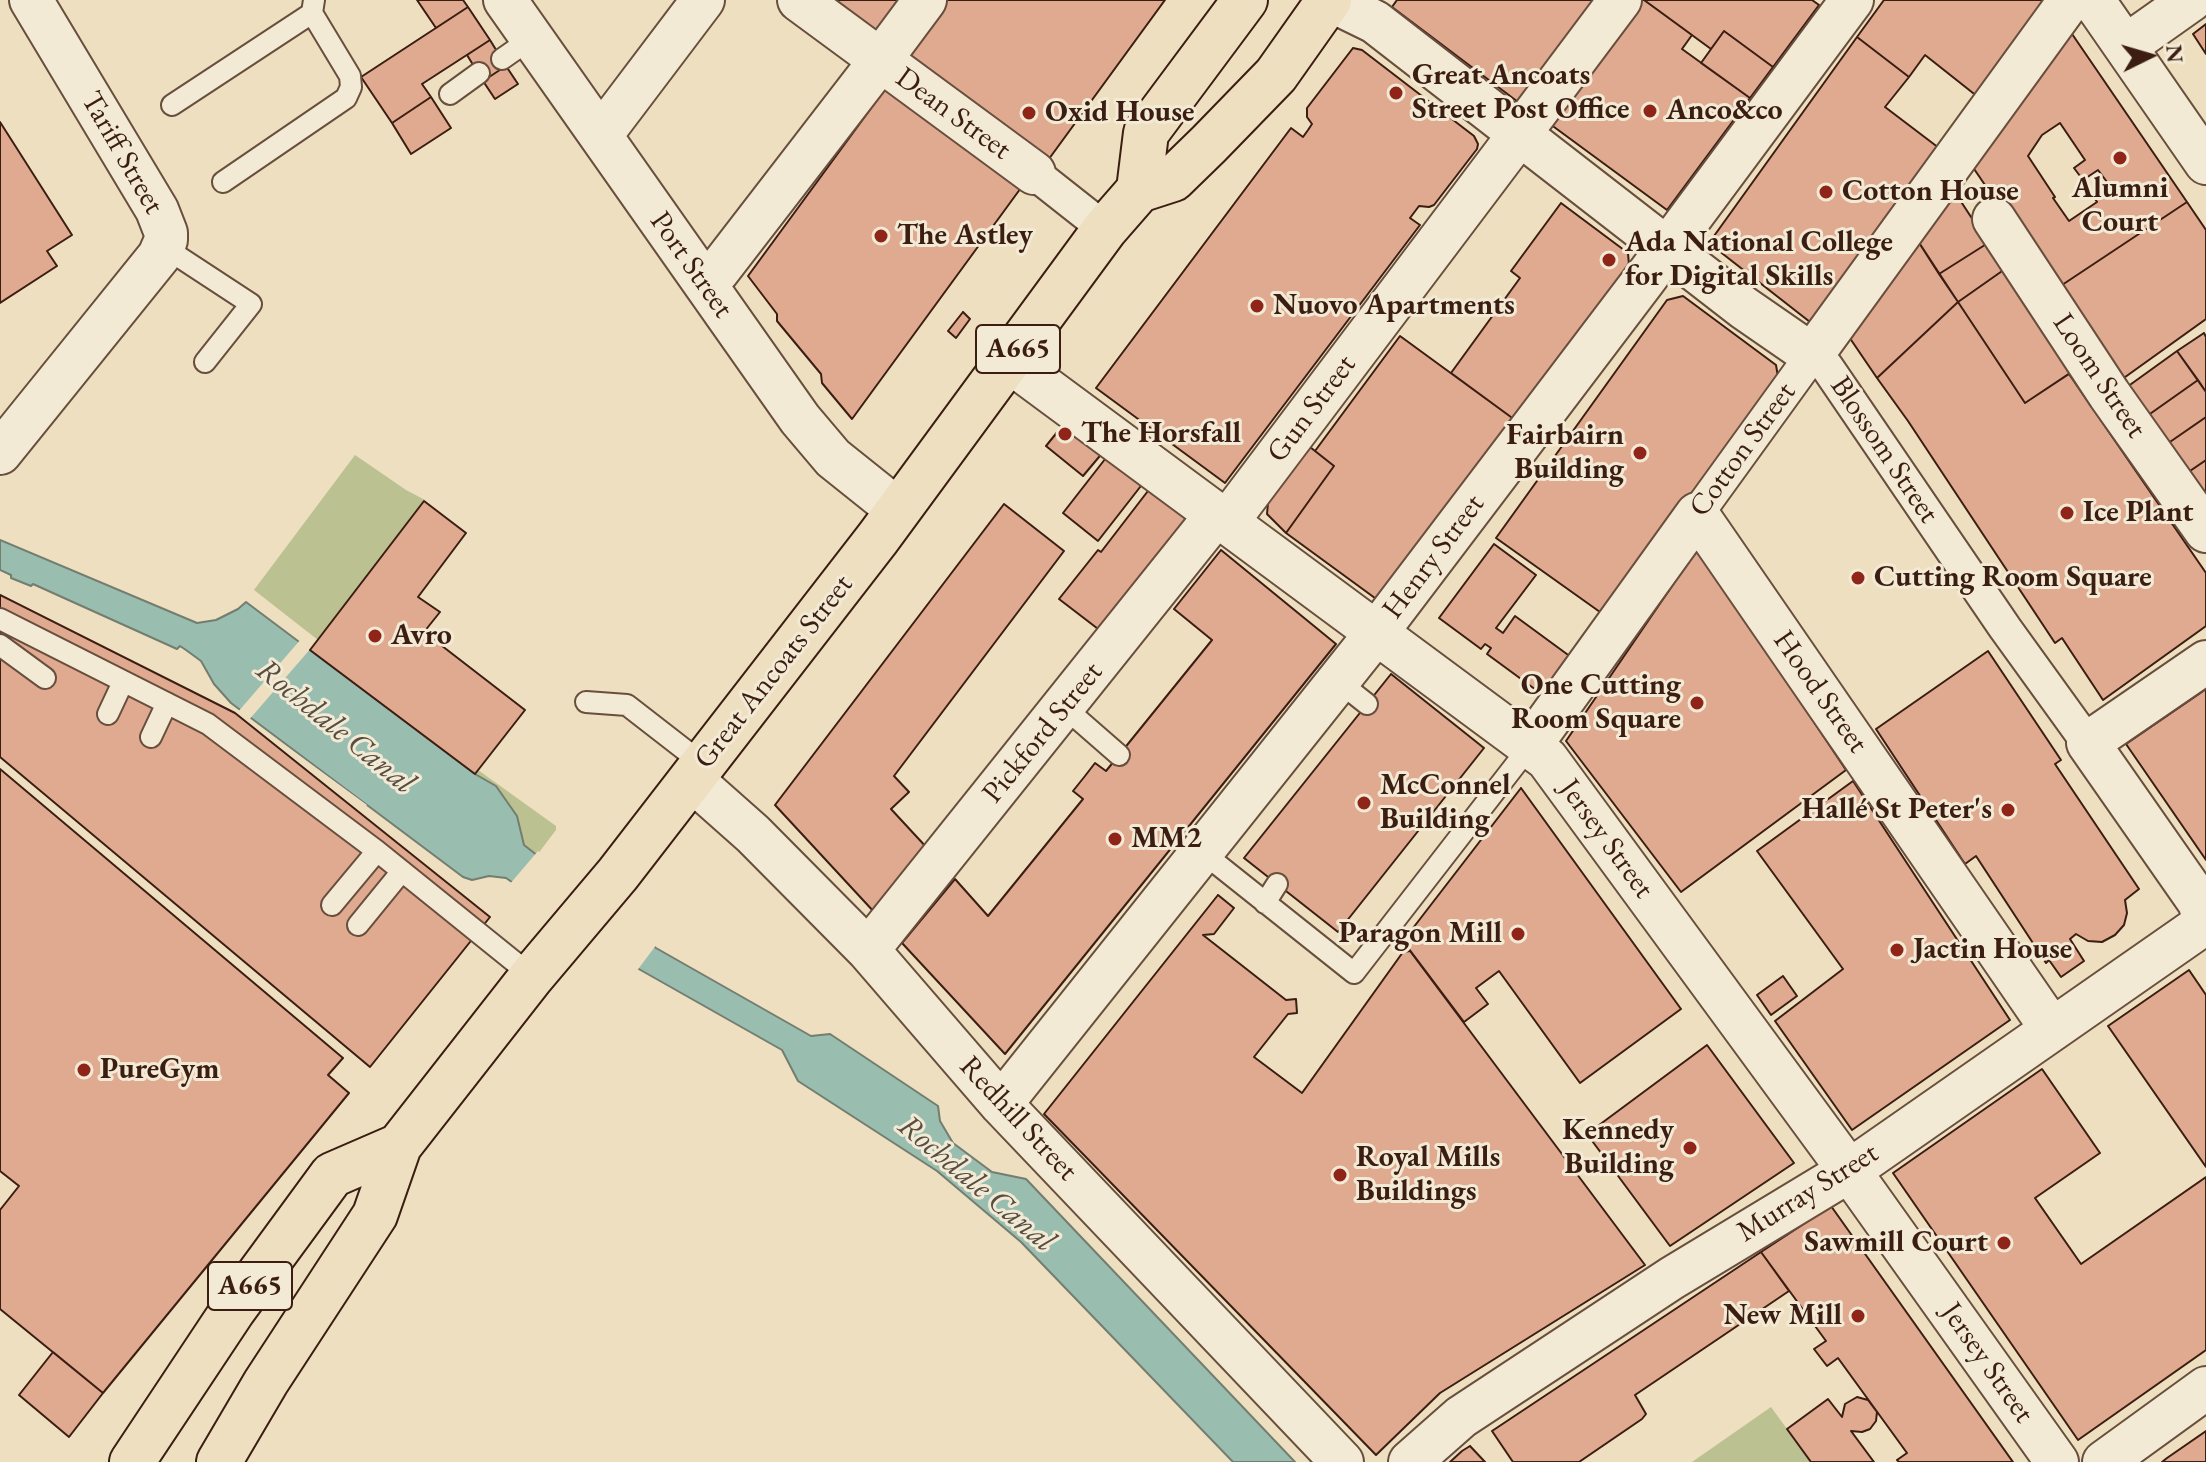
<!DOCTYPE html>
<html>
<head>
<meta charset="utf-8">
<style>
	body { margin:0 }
	#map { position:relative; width:2206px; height:1462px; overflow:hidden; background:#eddfbf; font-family:"EB Garamond",serif }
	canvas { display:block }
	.north { position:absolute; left:2110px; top:16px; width:80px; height:80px; -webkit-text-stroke:6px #f3ead5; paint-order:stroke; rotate:85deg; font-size:22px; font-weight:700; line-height:32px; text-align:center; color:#3b1d12 }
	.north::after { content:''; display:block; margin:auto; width:28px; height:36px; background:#3b1d12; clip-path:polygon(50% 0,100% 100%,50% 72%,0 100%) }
</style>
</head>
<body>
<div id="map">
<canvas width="2206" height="1462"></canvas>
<div class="north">N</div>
</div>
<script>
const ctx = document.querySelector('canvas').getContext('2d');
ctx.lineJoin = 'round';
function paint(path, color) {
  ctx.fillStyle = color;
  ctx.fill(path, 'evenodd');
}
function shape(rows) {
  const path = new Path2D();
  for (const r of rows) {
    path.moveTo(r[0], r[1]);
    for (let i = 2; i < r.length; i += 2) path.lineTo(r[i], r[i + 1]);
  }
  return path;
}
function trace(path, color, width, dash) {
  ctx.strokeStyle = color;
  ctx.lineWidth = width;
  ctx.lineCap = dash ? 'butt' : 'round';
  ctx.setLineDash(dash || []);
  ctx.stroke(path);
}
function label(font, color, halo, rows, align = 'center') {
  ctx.font = font + ' "EB Garamond",serif';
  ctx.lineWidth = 6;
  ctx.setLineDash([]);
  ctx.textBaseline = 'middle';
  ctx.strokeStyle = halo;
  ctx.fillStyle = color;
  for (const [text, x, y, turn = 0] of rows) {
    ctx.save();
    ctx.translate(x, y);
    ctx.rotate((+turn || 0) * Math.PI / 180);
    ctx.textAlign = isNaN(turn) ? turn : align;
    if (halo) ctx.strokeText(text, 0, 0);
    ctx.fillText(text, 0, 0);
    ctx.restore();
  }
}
paint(shape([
	[355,455,406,490,425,500,318,640,254,590],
	[478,770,556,826,556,830,537,855,524,845,521,830,475,774],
	[1771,1407,1811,1462,1692,1462]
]), '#bbc190');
const water = shape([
	[0,540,197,623,216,620,238,609,246,602,475,774,496,786,517,816,524,845,656,948,811,1036,830,1034,938,1106,940,1121,953,1143,992,1172,1026,1179,1295,1462,1233,1462,1021,1242,937,1171,798,1081,782,1050,637,968,506,878,489,876,472,880,463,877,231,703,214,684,201,661,186,650,180,646,177,649,33,584,31,586,11,578,11,575,0,570,0,540]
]);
paint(water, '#99bdaf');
trace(water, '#737d70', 2);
paint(shape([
	[301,639,312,647,248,721,237,713],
	[278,740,367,805,365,807,275,743],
	[538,851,657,944,636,972,509,885]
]), '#eddfbf');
const building = shape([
	[417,0,463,0,468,7,436,28,417,0],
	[824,0,911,0,881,43,824,0],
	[947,0,1165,0,1046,163,904,62,947,0],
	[1397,0,1594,0,1522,105,1392,7,1397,0],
	[1641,0,1644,0,1692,35,1682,49,1750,98,1667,210,1550,124,1641,0],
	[1644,0,1812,0,1819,5,1773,67,1724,31,1711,49,1644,0],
	[1884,0,2045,0,1978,97,1925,55,1909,77,1857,37,1884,0],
	[468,7,490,40,422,84,431,97,392,123,361,77,468,7],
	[2206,24,2206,54,2193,34,2206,24],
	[1724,31,1773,67,1750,98,1701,63,1724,31],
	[2070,31,2187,202,2056,289,1970,163,2070,31],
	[2060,123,2085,160,2074,168,2083,180,2098,170,2110,186,2094,197,2097,202,2069,221,2053,198,2055,197,2028,156,2042,135,2060,123],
	[1857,37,1909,77,1885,107,1939,148,1810,322,1714,247,1714,236,1857,37],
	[490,40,506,66,483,81,467,55,490,40],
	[1353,48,1362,50,1474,136,1478,144,1477,149,1434,205,1429,207,1419,206,1410,218,1420,225,1225,483,1096,388,1291,128,1303,137,1308,130,1312,124,1307,117,1307,108,1353,48],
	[506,66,518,84,495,99,483,81,506,66],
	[891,81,1026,181,852,419,822,383,821,374,777,321,777,314,748,276,891,81],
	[431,97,451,128,411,154,392,123,431,97],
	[0,122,72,235,47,251,57,266,0,303,0,122],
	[1946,197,1958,197,1988,243,1939,274,1916,238,1946,197],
	[2187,202,2206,230,2206,319,2121,380,2056,289,2187,202],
	[1561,203,1628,253,1629,265,1515,420,1451,373,1520,278,1511,271,1561,203],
	[1916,238,1958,302,1877,378,1845,331,1916,238],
	[1988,243,2005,269,1958,302,1939,274,1988,243],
	[2005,269,2073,371,2025,403,1958,302,2005,269],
	[1683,296,1776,365,1778,377,1607,617,1496,538,1667,300,1683,296],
	[1958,302,2025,403,2069,374,2206,573,2206,626,2103,700,2062,638,2055,643,1908,421,1877,378,1958,302],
	[963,312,970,319,956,338,948,331,963,312],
	[2204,333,2206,337,2206,392,2177,351,2204,333],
	[1400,336,1515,420,1379,601,1286,533,1334,466,1315,451,1400,336],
	[2177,351,2198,380,2147,416,2127,387,2177,351],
	[2198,380,2206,392,2206,417,2167,444,2147,416,2198,380],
	[2206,417,2206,460,2187,473,2167,444,2206,417],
	[1067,420,1104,451,1083,476,1046,446,1067,420],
	[1310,447,1334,466,1286,533,1267,514,1268,503,1310,447],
	[1109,454,1144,482,1098,541,1063,513,1109,454],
	[2206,460,2206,500,2187,473,2206,460],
	[1151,487,1193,519,1102,632,1059,599,1098,550,1101,552,1151,487],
	[424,501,466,533,418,597,440,612,424,632,525,710,475,774,310,650,424,501],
	[1004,504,1064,551,894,776,909,792,891,809,928,849,875,913,775,805,1004,504],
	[1494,544,1536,575,1496,628,1503,633,1515,616,1575,660,1547,698,1487,654,1491,648,1485,644,1481,649,1439,618,1494,544],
	[1698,548,1846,770,1681,892,1566,741,1698,548],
	[1221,550,1336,644,1005,1054,902,943,955,879,988,916,1083,799,1073,791,1085,776,1095,763,1106,771,1119,755,1212,640,1174,609,1221,550],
	[0,595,235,713,490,917,370,1067,0,757,0,595],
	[1988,651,2061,760,2055,764,2139,889,2125,900,2127,913,2124,925,2115,935,2102,942,2088,941,2076,934,2070,939,2084,961,2061,977,2049,960,2046,963,1976,856,1965,864,1876,729,1988,651],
	[1391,674,1484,748,1338,932,1244,858,1391,674],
	[2206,689,2206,860,2126,744,2206,689],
	[0,769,343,1058,328,1075,349,1093,103,1393,0,1309,0,1210,19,1186,0,1171,0,769],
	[1853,781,2010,1020,1852,1130,1775,1021,1843,969,1757,851,1853,781],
	[1521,788,1681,1009,1580,1083,1499,971,1476,988,1488,1004,1464,1022,1403,941,1521,788],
	[1218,895,1234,908,1214,934,1203,935,1286,1000,1296,999,1297,1013,1288,1014,1254,1057,1302,1093,1403,952,1410,951,1645,1265,1440,1393,1376,1455,1044,1114,1218,895],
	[2189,970,2206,995,2206,1167,2108,1026,2189,970],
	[1783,976,1797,996,1771,1015,1757,995,1783,976],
	[1707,1045,1794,1163,1670,1246,1587,1134,1707,1045],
	[2042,1069,2100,1153,2035,1198,2081,1264,2206,1177,2206,1350,2078,1440,1893,1173,2042,1069],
	[1831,1206,2013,1462,1899,1462,1897,1460,1907,1453,1838,1358,1827,1366,1814,1349,1826,1341,1761,1252,1831,1206],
	[1761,1252,1789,1291,1635,1395,1646,1414,1642,1419,1579,1462,1513,1462,1492,1431,1761,1252],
	[53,1352,103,1393,69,1437,19,1395,53,1352],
	[1857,1397,1868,1400,1877,1412,1876,1421,1870,1429,1862,1432,1851,1431,1874,1462,1811,1462,1787,1429,1828,1399,1842,1417,1845,1404,1857,1397],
	[2206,1431,2206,1462,2162,1462,2167,1458,2206,1431],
	[1470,1446,1485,1462,1450,1462,1462,1451,1470,1446]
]);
paint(building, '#e0aa91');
trace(building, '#3b1d12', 2);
const service = shape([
	[502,59,532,38],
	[450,94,479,73],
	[172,105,312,13,314,0],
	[223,182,346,98,351,87,350,76,312,13],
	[164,247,251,304,205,362],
	[0,619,208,724,377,851,532,976],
	[0,645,45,678],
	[1338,681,1367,704],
	[586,702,627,705,703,764],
	[1064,707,1119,755],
	[108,714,123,682],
	[151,737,167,703],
	[1202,852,1354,973,1530,746],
	[1265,903,1277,884],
	[332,905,377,851],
	[358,925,402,871]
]);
const pedestrian = shape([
	[1034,173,1105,229],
	[1697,514,1812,355,1827,367,2005,628,2088,743]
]);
const minor = shape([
	[505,0,800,419,833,458,898,510],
	[799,0,1034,173],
	[1330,0,1375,22,1744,308,1812,355,2070,0],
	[2093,0,2206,163],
	[2126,46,2191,0],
	[599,132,610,123,703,0],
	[1515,140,1620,0],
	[1994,219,2109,394,2206,531],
	[705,284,718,271,873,70,925,0],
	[1009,361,1547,759,1861,1187,2057,1462],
	[0,453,159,256,166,240,166,233,157,210,31,0],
	[1227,522,1512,144],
	[2206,662,2088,743,2199,902,2206,924],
	[1530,746,1697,514,2051,1028],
	[691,779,753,834,868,950,1001,1104,1342,1462],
	[868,950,1217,514],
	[1001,1104,1377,632,1644,280,1852,0],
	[1410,1462,1461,1417,1672,1278,1849,1171,2205,923],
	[2104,1462,2206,1388]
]);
const trunk = shape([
	[1139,190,1173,179,1209,144,1276,75,1329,0],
	[132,1462,233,1310,332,1175,399,1146],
	[219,1462,266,1382,375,1215,399,1146,532,976,618,874,703,764,878,538,1105,229,1139,190,1146,133,1245,0]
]);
trace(service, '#684e3d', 24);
trace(pedestrian, '#684e3d', 36);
trace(minor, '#684e3d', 46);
trace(trunk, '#3b1d12', 48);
trace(service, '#f3ead5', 20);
trace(pedestrian, '#f3ead5', 32);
trace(minor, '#f3ead5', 42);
trace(trunk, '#eddfbf', 44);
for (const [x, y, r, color] of [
	[1396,93,8,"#8f2418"],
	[1650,111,8,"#8f2418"],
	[1029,113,8,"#8f2418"],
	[2120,158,8,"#8f2418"],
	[1826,192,8,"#8f2418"],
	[881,236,8,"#8f2418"],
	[1609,260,8,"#8f2418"],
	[1257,306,8,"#8f2418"],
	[1065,434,8,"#8f2418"],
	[1640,453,8,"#8f2418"],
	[2067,513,8,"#8f2418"],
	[1858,578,8,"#8f2418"],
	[375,636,8,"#8f2418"],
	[1697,703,8,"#8f2418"],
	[1364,803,8,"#8f2418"],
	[2008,810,8,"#8f2418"],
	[1115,839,8,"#8f2418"],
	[1518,934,8,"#8f2418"],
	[1897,950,8,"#8f2418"],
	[84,1070,8,"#8f2418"],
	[1690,1148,8,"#8f2418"],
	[1340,1175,8,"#8f2418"],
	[2004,1243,8,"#8f2418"],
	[1858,1316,8,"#8f2418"]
]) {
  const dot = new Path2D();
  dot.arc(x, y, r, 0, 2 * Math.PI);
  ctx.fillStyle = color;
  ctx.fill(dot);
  trace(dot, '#f3ead5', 3);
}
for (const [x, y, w] of [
	[1018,349,84],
	[250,1286,84]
]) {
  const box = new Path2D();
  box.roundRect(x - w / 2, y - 24, w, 48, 6);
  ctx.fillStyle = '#f3ead5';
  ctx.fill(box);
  trace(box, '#3b1d12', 2);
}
label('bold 28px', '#3b1d12', null, [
	["A665",1018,349],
	["A665",250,1286]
]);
label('bold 30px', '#3b1d12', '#f3ead5', [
	["Great Ancoats",1412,76],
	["Street Post Office",1412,110],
	["Anco&co",1666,111],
	["Oxid House",1045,113],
	["Alumni",2120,189,"center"],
	["Court",2120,223,"center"],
	["Cotton House",1842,192],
	["The Astley",897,236],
	["Ada National College",1625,243],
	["for Digital Skills",1625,277],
	["Nuovo Apartments",1273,306],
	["The Horsfall",1081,434],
	["Fairbairn",1624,436,"right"],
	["Building",1624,470,"right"],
	["Ice Plant",2083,513],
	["Cutting Room Square",1874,578],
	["Avro",391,636],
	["One Cutting",1681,686,"right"],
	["Room Square",1681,720,"right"],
	["McConnel",1380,786],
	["Building",1380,820],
	["Hallé St Peter's",1992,810,"right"],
	["MM2",1131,839],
	["Paragon Mill",1502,934,"right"],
	["Jactin House",1913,950],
	["PureGym",100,1070],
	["Kennedy",1674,1131,"right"],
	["Building",1674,1165,"right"],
	["Royal Mills",1356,1158],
	["Buildings",1356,1192],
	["Sawmill Court",1988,1243,"right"],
	["New Mill",1842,1316,"right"]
], 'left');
label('30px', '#3b1d12', '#f3ead5', [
	["Dean Street",953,114,36],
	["Tariff Street",122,153,60],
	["Port Street",691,265,55],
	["Loom Street",2099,376,56],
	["Gun Street",1312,409,-53],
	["Cotton Street",1743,450,-54],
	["Blossom Street",1884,450,56],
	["Henry Street",1434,557,-53],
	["Great Ancoats Street",774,672,-52],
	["Hood Street",1820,692,55],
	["Pickford Street",1043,733,-51],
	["Jersey Street",1606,839,54],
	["Redhill Street",1018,1119,47],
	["Murray Street",1808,1193,-32],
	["Jersey Street",1987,1363,55]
]);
label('italic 32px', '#574d41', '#f3ead5', [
	["Rochdale Canal",335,727,39],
	["Rochdale Canal",976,1184,40]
]);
</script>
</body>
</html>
